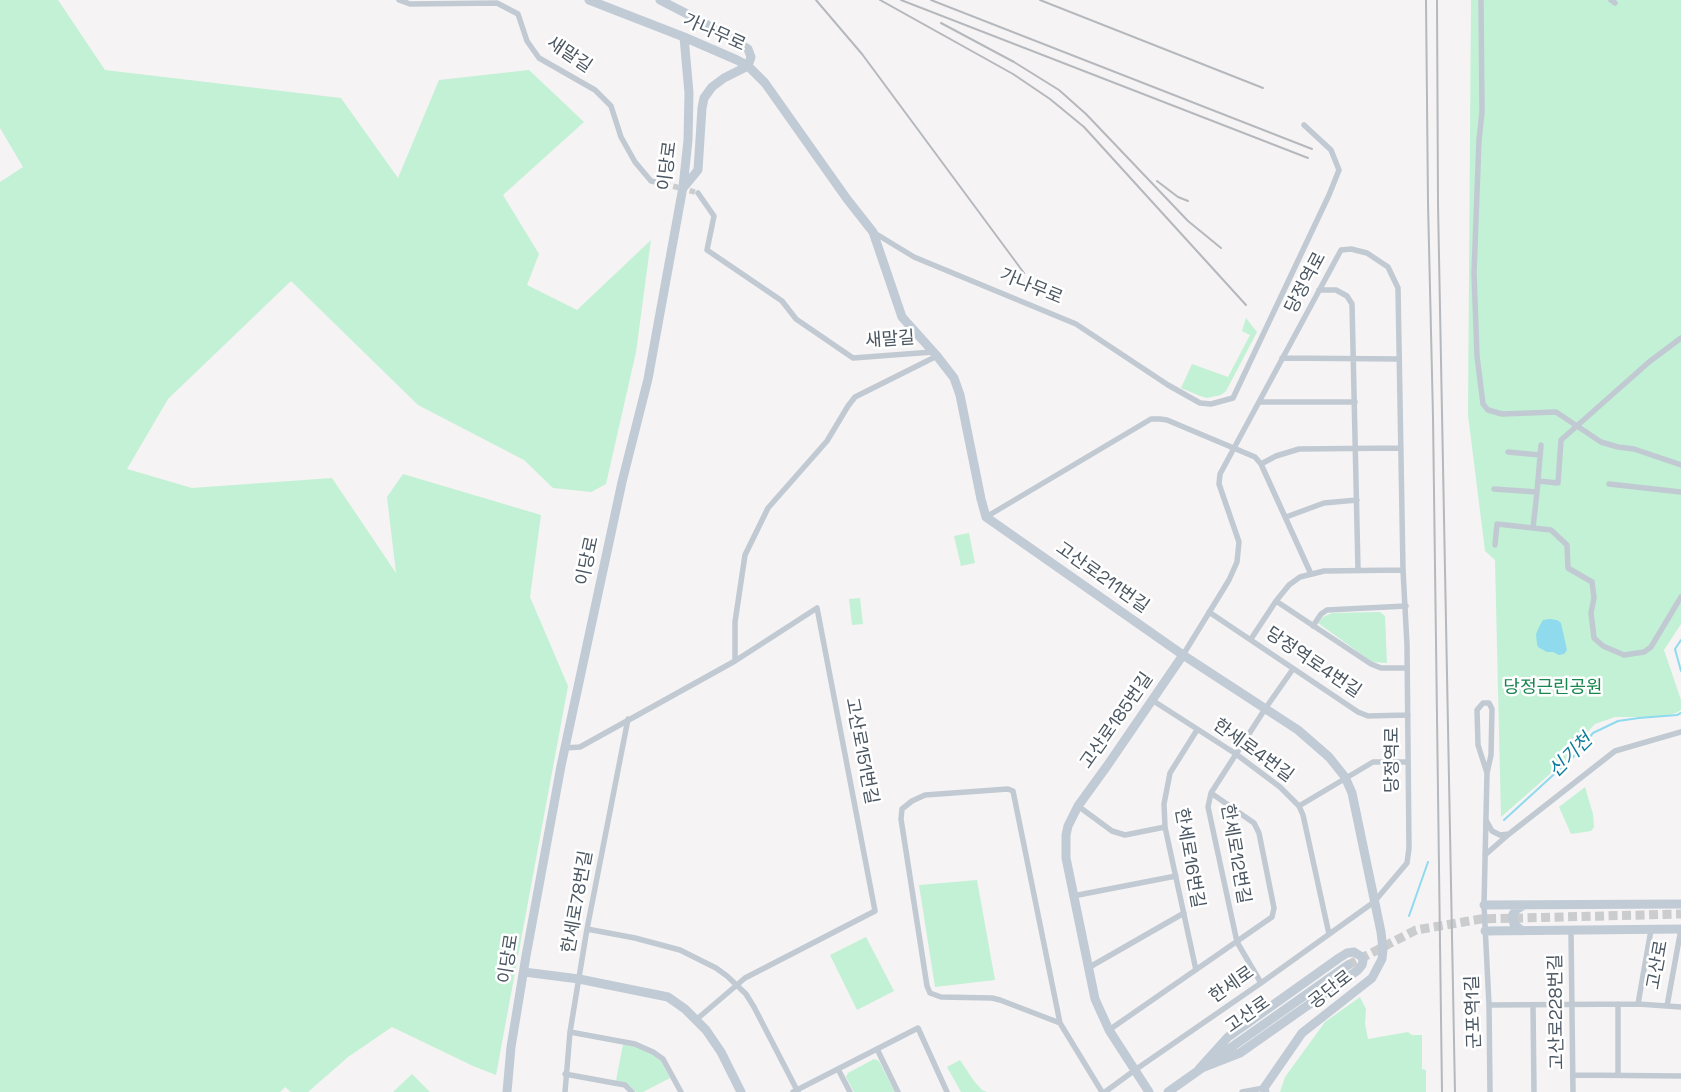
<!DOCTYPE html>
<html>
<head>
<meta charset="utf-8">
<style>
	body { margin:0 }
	canvas { display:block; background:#f5f3f3 }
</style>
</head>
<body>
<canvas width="1681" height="1092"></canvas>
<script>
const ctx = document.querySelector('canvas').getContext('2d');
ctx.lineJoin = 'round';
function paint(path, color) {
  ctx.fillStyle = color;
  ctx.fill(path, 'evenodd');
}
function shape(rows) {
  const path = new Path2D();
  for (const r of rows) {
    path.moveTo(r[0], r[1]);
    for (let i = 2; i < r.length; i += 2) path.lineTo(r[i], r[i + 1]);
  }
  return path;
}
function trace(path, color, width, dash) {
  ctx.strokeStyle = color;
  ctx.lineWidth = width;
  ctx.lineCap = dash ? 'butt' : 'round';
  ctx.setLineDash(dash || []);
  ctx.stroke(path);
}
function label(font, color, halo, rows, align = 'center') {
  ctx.font = font + ' "Space Grotesk","Noto Sans KR",sans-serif';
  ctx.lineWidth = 5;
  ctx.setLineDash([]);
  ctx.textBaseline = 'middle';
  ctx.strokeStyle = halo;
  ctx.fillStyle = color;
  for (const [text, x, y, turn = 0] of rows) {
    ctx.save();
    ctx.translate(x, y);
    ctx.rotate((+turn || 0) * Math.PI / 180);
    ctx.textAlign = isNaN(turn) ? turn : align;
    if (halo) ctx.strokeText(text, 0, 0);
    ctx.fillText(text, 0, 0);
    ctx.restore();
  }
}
paint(shape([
	[0,0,58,0,105,70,341,98,398,178,439,80,529,70,584,122,503,195,539,254,527,285,577,310,651,240,636,352,606,484,591,492,553,488,524,460,418,405,291,281,168,399,127,469,192,488,332,478,396,573,387,497,403,474,541,515,530,597,568,686,496,1075,473,1066,392,1027,348,1057,308,1092,291,1092,285,1087,280,1092,0,1092,0,182,23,167,0,128],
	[1471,0,1681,0,1681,624,1664,650,1681,700,1681,710,1676,713,1661,717,1615,717,1595,724,1574,746,1567,759,1501,817,1495,560,1485,551,1468,415],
	[1246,318,1257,332,1226,391,1221,395,1207,398,1200,396,1181,388,1192,364,1228,377,1250,335,1242,331],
	[969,533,975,563,961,566,954,536],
	[860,598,863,624,852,625,849,599],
	[1380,612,1385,616,1387,663,1372,662,1318,623,1323,617,1332,613],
	[1585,787,1593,814,1594,827,1591,831,1571,834,1559,807],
	[977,880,995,980,935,987,919,885],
	[866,937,894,991,857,1010,830,955],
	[1360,997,1366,1009,1365,1024,1368,1039,1408,1032,1412,1035,1422,1035,1422,1069,1426,1070,1426,1092,1280,1092,1285,1077,1325,1022],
	[623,1044,643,1048,661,1061,670,1078,643,1092,636,1092,628,1084,616,1081],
	[874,1059,879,1061,895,1092,854,1092,846,1077,848,1073],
	[960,1060,974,1081,982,1090,987,1092,961,1092,947,1067],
	[412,1074,430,1092,393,1092]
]), '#c3f1d5');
paint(shape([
	[1550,619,1557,620,1561,623,1567,650,1564,654,1559,655,1553,652,1547,652,1538,647,1537,644,1536,634,1540,625,1543,620]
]), '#90daee');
trace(shape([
	[1681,640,1675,649,1681,671],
	[1504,820,1574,756,1593,733,1618,721,1639,718,1677,715,1681,713],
	[1409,916,1428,862]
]), '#90daee', 2);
trace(shape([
	[665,184,698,193]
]), '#caccce', 5.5, [5.5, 3]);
trace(shape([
	[1348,965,1416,930,1481,919,1681,914]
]), '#caccce', 9, [9, 4.5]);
trace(shape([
	[399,0,410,4,497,3,518,14,527,41,539,58,595,90,611,106,621,137,635,162,651,181,665,184],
	[1481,0,1482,112,1479,140,1474,273,1477,356,1483,404,1488,410,1502,414,1556,412,1601,442,1618,447,1634,449,1681,465],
	[1611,0,1615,3],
	[698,193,714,216,707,250,782,301,796,319,853,358,933,352],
	[873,232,914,257,1076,324,1168,385,1200,403,1211,404,1233,398,1329,195,1339,170,1331,150,1304,125],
	[1319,290,1336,290,1347,296,1352,304,1358,570],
	[1282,358,1399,359],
	[1259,402,1355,402],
	[1508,452,1540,455],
	[1261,464,1276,456,1299,449,1401,448],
	[1538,481,1558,483,1561,440,1649,362,1681,338],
	[1609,484,1681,492],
	[1494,489,1537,492,1533,528],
	[1537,492,1541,445],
	[986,517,1151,419,1160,419,1167,420,1255,457,1261,464,1311,574],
	[1286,517,1324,503,1357,500],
	[1495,545,1497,524,1551,530,1567,545,1568,568,1592,582,1594,598,1591,613,1594,638,1603,646,1624,655,1644,652,1651,647,1681,597],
	[1276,601,1371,664,1381,668,1407,668],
	[1209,612,1358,712,1368,716,1408,715],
	[1313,626,1321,614,1327,610,1406,606],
	[1251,639,1276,601,1289,585,1300,577,1324,571,1403,570],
	[735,661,735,622,745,555,768,508,827,441,848,406,855,397,937,356],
	[1152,700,1236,754,1280,787,1299,806,1303,815,1329,934],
	[565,748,580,747,735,661,817,608,875,911,745,978,697,1019],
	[1487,773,1478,745,1477,710,1483,703,1489,703,1492,709,1491,755,1487,773,1484,905,1489,1005,1490,1092],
	[1078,806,1112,831,1125,835,1165,827],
	[1299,806,1373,762,1408,762],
	[1486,820,1492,831,1500,835,1509,834],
	[1485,855,1509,834,1615,751,1681,732],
	[1073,896,1176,876],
	[587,929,635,938,680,950,716,968,727,976,746,994,754,1007,798,1092],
	[1571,931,1573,1092],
	[1088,968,1184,913],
	[1196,970,1165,827,1164,804,1170,773,1197,730],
	[1261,983,1237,942,1208,807,1211,793,1265,709,1293,669],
	[1618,1004,1618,1075],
	[1638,1004,1651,930],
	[1489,1005,1638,1004,1681,1007],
	[1533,1005,1534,1092],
	[1667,1006,1681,929],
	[1060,1023,1000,1000,992,998,941,997,930,993,927,986,901,819,902,809,912,801,925,795,1008,789,1013,791,1060,1023,1102,1092],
	[1109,1030,1272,917,1274,908,1259,833,1254,823,1211,793],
	[570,1032,635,1044,653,1052,663,1059,681,1092],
	[877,1049,898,1092],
	[838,1069,850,1092],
	[565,1074,625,1085,632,1092],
	[1573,1075,1681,1076],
	[565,1092,570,1032,587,929,628,719],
	[793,1092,918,1028,947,1092],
	[1105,1092,1135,1070,1261,983,1374,902,1407,863,1409,848,1407,645,1403,570,1398,288,1388,267,1367,253,1351,249,1341,250,1220,474,1219,484,1239,542,1237,562,1229,580,1183,655],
	[1242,1092,1264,1088]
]), '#c1cad2', 5.5);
trace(shape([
	[589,0,684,37,737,60,748,66,765,83,847,199,873,232,902,317,937,356,954,378,960,395,981,499,986,517,1183,655,1298,730,1329,757,1345,777,1352,793,1381,932,1383,949,1382,959,1372,978,1302,1033,1264,1088,1265,1092],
	[660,0,697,19,748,49,751,57,748,66,724,78,712,87,704,98,702,108,698,170,684,187],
	[1484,905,1681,904],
	[1485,931,1681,929],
	[1522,931,1514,924,1513,918,1513,914,1517,909,1524,905],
	[1354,952,1362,957,1363,961,1362,965,1358,970,1240,1053,1199,1069,1228,1037,1339,958,1347,953,1354,952],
	[524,972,579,979,668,997,685,1009,706,1030,721,1052,741,1092],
	[507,1092,511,1047,526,956,561,766,622,482,648,379,683,187,688,140,689,93,684,37],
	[1149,1092,1109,1030,1095,999,1066,858,1066,835,1068,826,1078,806,1107,766,1183,655],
	[1168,1092,1348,965]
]), '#c1cbd6', 9);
trace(shape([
	[816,0,862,54,1024,273],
	[880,0,1013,74,1050,99,1084,127,1246,305],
	[901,0,1308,158],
	[931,0,1312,149],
	[1040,0,1263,88],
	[1426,0,1428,203,1433,417,1442,1092],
	[1437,0,1438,204,1455,1092],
	[941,23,1014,62,1059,90,1086,114,1188,221,1221,248],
	[1157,181,1178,197,1188,201]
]), '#b5b8bd', 2);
label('18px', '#4a5661', '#fff', [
	["가나무로",714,33,24],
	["새말길",569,55,34],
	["이당로",668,166,-83],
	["당정역로",1306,283,-62],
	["가나무로",1031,287,22],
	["새말길",890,340,-4],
	["이당로",588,561,-78],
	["고산로211번길",1102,578,35],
	["당정역로4번길",1313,663,34],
	["고산로185번길",1117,721,-55],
	["고산로151번길",861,751,79],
	["한세로4번길",1253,751,36],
	["당정역로",1393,760,-90],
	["한세로12번길",1235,854,80],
	["한세로16번길",1189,858,80],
	["한세로78번길",578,902,-80],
	["이당로",509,959,-81],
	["고산로",1658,965,-80],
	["한세로",1232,985,-35],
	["공단로",1331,990,-38],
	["군포역1길",1474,1012,-92],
	["고산로228번길",1557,1012,-91],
	["고산로",1248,1015,-35]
]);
label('18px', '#17864f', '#fff', [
	["당정근린공원",1553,688]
]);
label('italic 19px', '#0c7c9b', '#fff', [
	["신기천",1571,756,-45]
]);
</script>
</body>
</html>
